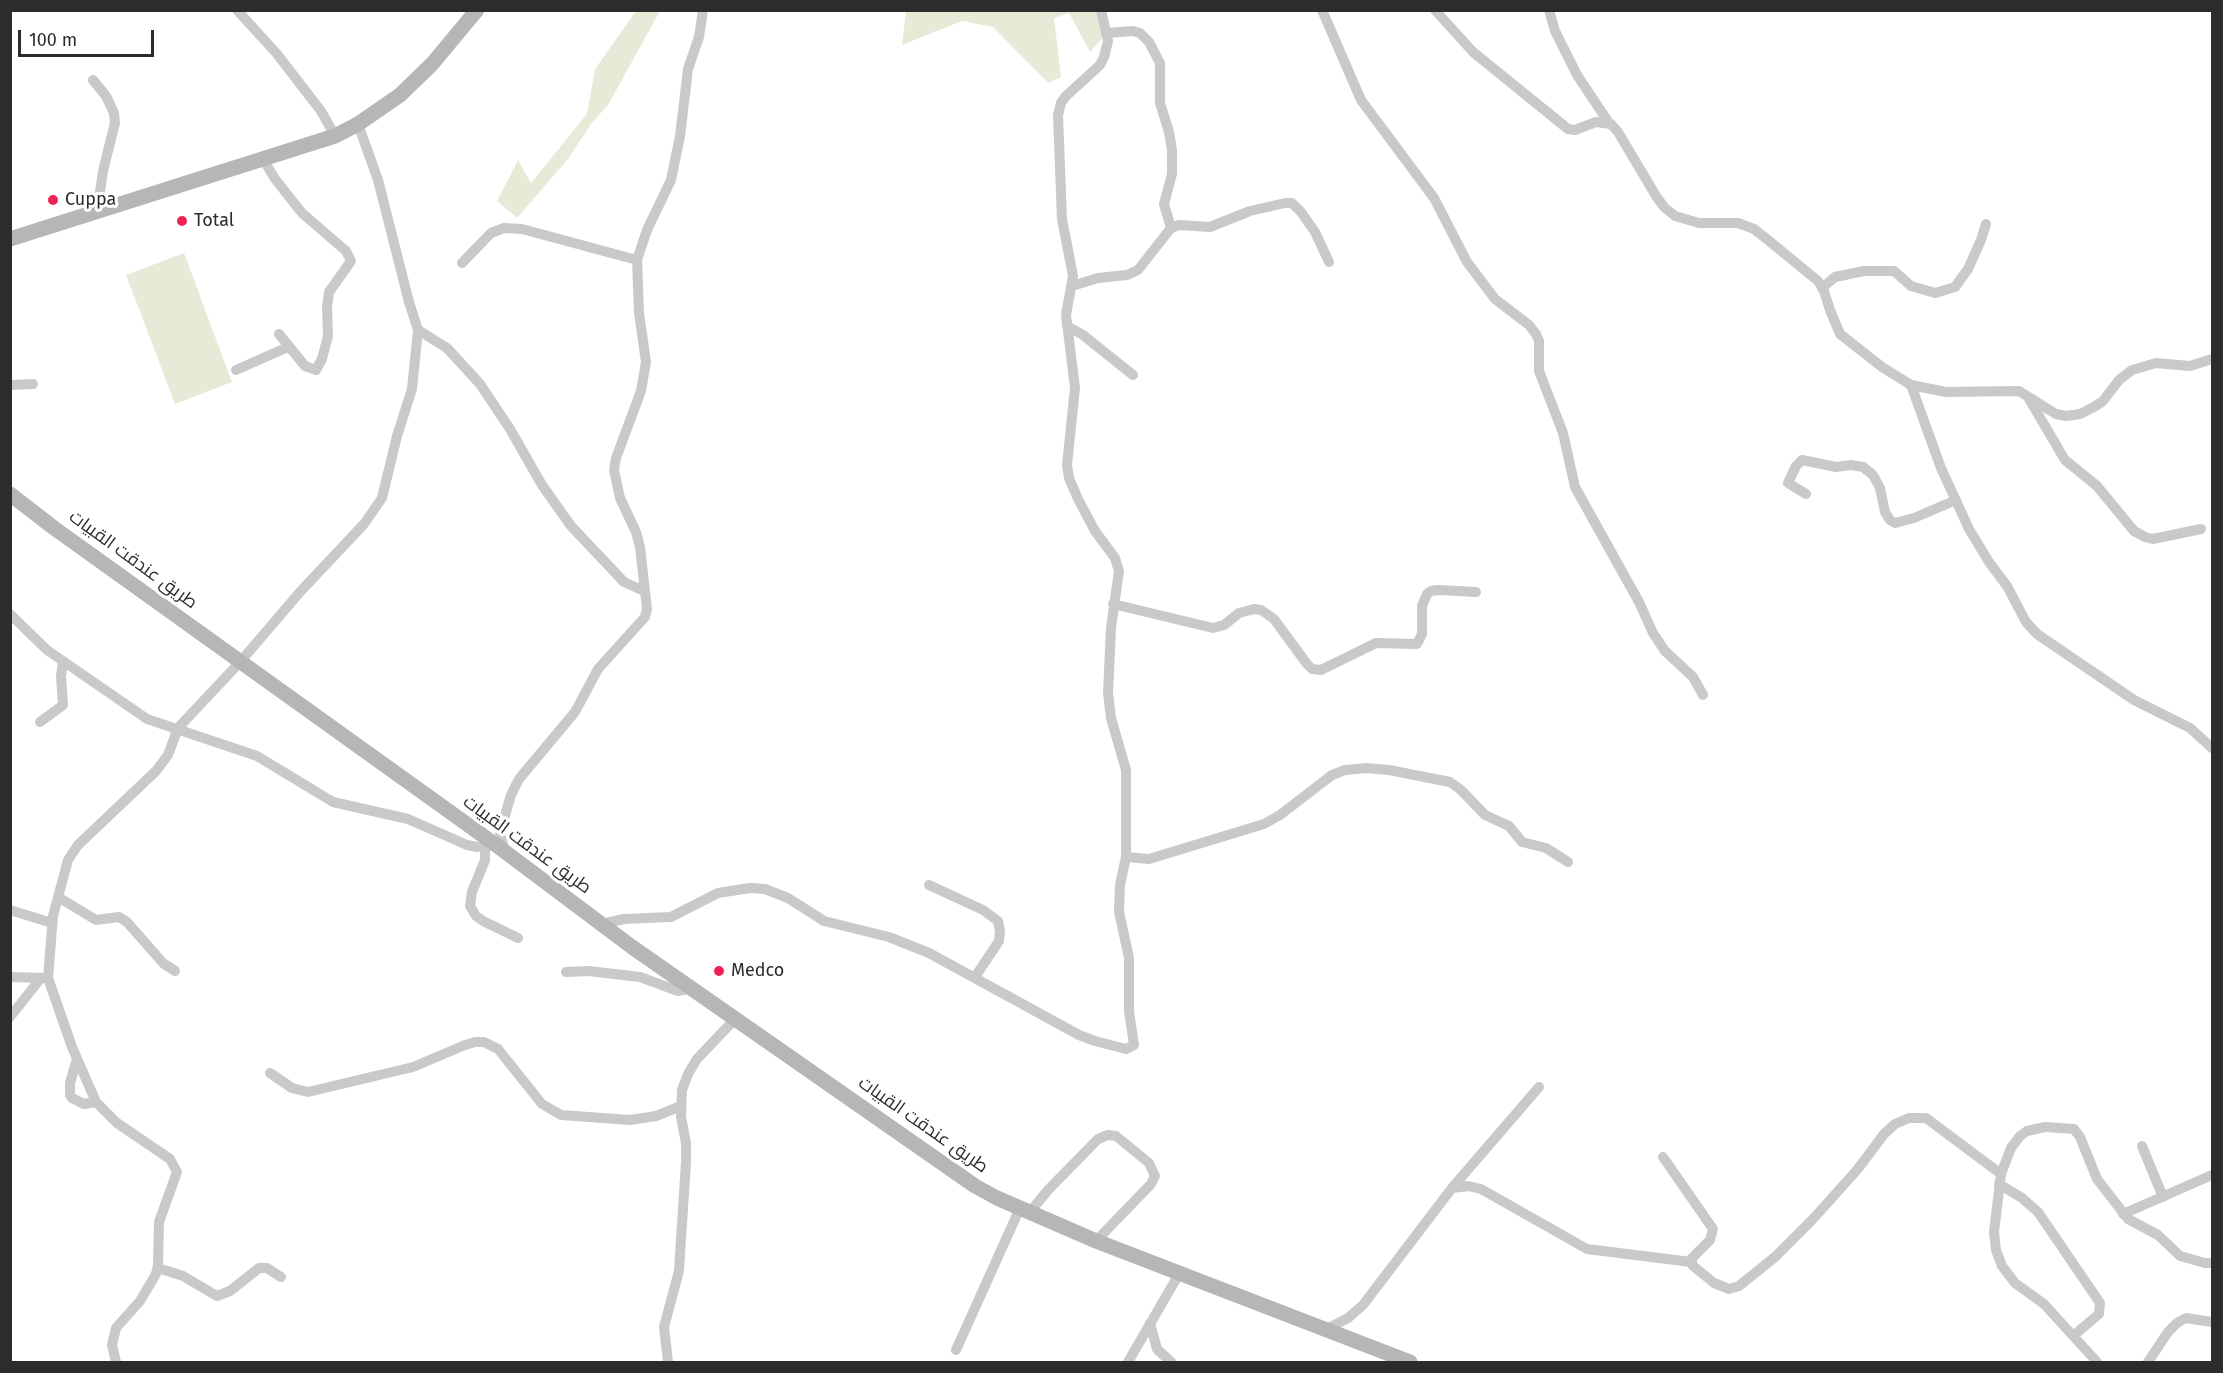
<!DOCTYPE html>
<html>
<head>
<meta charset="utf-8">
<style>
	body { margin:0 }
	#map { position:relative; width:2223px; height:1373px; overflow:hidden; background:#fff; font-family:"Fira Sans",sans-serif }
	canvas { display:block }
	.frame { position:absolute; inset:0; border:12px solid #2c2c2c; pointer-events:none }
	.scale { position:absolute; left:18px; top:30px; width:136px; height:27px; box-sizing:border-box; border:3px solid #2c2c2c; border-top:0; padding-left:8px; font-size:18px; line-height:21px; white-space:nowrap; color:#2c2c2c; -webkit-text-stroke:4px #fff; paint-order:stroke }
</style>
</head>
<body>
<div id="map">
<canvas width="2223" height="1373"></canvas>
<div class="frame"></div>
<div class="scale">100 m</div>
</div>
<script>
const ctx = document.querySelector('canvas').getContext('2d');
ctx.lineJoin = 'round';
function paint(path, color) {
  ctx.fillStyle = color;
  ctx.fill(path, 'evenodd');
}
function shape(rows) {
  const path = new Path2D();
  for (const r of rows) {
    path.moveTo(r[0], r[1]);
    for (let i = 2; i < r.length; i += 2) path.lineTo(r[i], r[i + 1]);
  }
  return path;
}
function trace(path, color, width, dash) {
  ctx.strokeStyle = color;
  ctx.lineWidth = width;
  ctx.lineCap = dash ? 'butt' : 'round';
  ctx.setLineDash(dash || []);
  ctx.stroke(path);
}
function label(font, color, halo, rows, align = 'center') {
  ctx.font = font + ' "Fira Sans",Cairo,sans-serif';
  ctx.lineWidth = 6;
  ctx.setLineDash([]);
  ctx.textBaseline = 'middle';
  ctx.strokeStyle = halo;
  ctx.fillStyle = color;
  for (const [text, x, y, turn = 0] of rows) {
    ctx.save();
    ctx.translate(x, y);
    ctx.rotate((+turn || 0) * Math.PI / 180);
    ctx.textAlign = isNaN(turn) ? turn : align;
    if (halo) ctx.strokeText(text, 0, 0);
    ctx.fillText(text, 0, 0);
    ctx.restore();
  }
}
paint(shape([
	[636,11,660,11,608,105,591,124,568,159,517,218,497,201,518,160,531,183,587,114,595,69],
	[906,11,1101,11,1103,37,1090,52,1069,13,1054,18,1061,77,1048,83,993,27,962,21,902,45],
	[184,253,232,382,175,404,126,275]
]), '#e6ebd8');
trace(shape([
	[237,10,277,54,321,111,335,136],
	[1322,10,1361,100,1434,198,1467,262,1495,299,1529,325,1536,334,1539,341,1539,371,1563,433,1575,487,1639,602,1653,633,1665,651,1693,677,1703,695],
	[1435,10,1473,52,1568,129,1575,130,1596,122,1611,124,1618,132,1656,196,1664,207,1675,216,1699,223,1738,223,1754,229,1768,240,1818,281,1824,291,1830,310,1840,334,1882,367,1911,385,1946,392,2019,391,2056,414,2066,416,2080,414,2094,407,2103,401,2119,380,2132,370,2156,363,2190,366,2212,359],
	[1549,10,1555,31,1577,75,1609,123],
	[1107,33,1133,31,1140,33,1149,42,1160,63,1160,103,1169,132,1172,150,1172,174,1164,204,1171,228],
	[93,80,106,96,114,113,115,123,103,171,97,212],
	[263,159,275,179,302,213,346,251,351,261,329,292,327,308,328,336,322,359,316,370,305,366,279,334],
	[462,263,491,233,504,228,522,229,637,260],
	[1072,286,1098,278,1127,275,1138,270,1171,228,1179,225,1210,227,1250,211,1285,203,1292,203,1301,212,1315,232,1329,262],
	[1822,288,1835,277,1864,271,1894,271,1911,286,1935,293,1955,287,1968,269,1981,240,1986,224],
	[1067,326,1083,335,1133,375],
	[418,330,447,348,480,384,510,429,542,485,571,526,624,582,644,591],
	[236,370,288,347],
	[10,385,33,384],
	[1911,385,1941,468,1969,529,1989,562,2007,586,2026,622,2037,634,2134,700,2190,728,2212,748],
	[2028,397,2065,460,2097,486,2134,531,2145,537,2153,539,2201,529],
	[1806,494,1788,483,1796,466,1802,460,1836,467,1851,465,1863,467,1873,475,1880,488,1885,512,1890,520,1895,523,1914,518,1956,500],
	[1113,604,1213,628,1224,625,1239,613,1254,609,1261,610,1274,619,1307,664,1312,669,1321,670,1376,643,1417,644,1422,634,1422,606,1427,594,1431,591,1438,590,1476,592],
	[10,614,47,650,147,719,257,756,333,802,408,819,467,845,477,847,496,845],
	[40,722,63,705,61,676,63,662],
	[485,847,485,860,472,892,470,906,476,916,483,921,518,938],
	[506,853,500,835,501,829,511,795,519,779,575,712,598,669,645,617,647,609,640,547,636,532,620,498,614,470,616,458,641,391,646,362,639,313,637,260,647,230,671,180,680,136,688,69,699,37,703,10],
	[1126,857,1149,859,1264,824,1280,815,1332,775,1345,770,1366,768,1389,770,1450,782,1461,790,1485,815,1509,826,1522,842,1546,848,1568,862],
	[929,885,983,910,998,921,1000,931,999,941,975,977],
	[58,897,96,920,119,917,127,922,163,963,175,971],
	[10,910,52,923],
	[601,924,624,919,671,917,718,893,750,888,765,889,788,898,824,921,889,937,929,953,1079,1035,1095,1041,1126,1049,1134,1045,1129,1011,1129,958,1119,912,1120,885,1126,857,1126,770,1111,718,1108,693,1111,628,1119,571,1115,558,1095,531,1078,499,1069,478,1067,465,1075,388,1066,315,1073,276,1062,219,1058,115,1061,103,1066,96,1100,65,1104,57,1108,41,1101,10],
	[566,972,589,971,640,977,678,991,692,988],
	[10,977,46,978],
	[10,1017,41,978],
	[77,1059,70,1083,70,1095,72,1098,84,1104,96,1102],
	[270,1073,292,1088,308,1092,413,1067,465,1045,475,1042,484,1042,498,1049,542,1104,561,1115,630,1120,656,1116,681,1106],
	[2142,1146,2163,1197],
	[1663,1157,1713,1229,1710,1240,1692,1258,1692,1265,1714,1283,1729,1289,1739,1286,1775,1257,1813,1219,1857,1170,1884,1134,1895,1124,1909,1118,1926,1118,2001,1174,1994,1232,1996,1250,2002,1266,2015,1283,2044,1304,2097,1362],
	[2001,1174,2011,1148,2020,1136,2027,1131,2045,1127,2074,1129,2080,1137,2097,1179,2128,1219,2158,1235,2180,1256,2205,1263,2212,1263],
	[1999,1184,2022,1198,2038,1212,2100,1303,2099,1314,2073,1336],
	[1452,1188,1539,1087],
	[1029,1213,1049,1189,1098,1139,1108,1135,1116,1136,1149,1163,1155,1176,1151,1184,1096,1241],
	[2123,1214,2212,1175],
	[158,1268,183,1276,217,1296,230,1291,259,1268,267,1268,281,1277],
	[1150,1323,1157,1349,1171,1362],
	[1325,1330,1348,1318,1363,1305,1452,1188,1468,1186,1481,1189,1587,1249,1691,1262],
	[956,1350,1020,1208],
	[116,1362,112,1345,116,1328,140,1301,156,1274,158,1265,159,1222,177,1172,170,1159,117,1123,96,1102,72,1047,48,978,53,916,68,860,78,845,156,771,168,755,178,728,241,661,300,592,364,524,382,498,397,436,412,389,418,330,409,302,378,180,358,124],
	[668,1362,664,1327,679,1271,686,1161,686,1143,681,1117,682,1090,688,1074,697,1059,736,1018],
	[1128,1362,1179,1274],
	[2148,1362,2168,1332,2177,1323,2186,1318,2212,1322]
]), '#c9c9c9', 10);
trace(shape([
	[10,239,335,136,358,124,400,95,432,64,477,10],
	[10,494,54,528,496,845,632,947,975,1186,997,1198,1096,1241,1410,1362]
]), '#b6b6b6', 15);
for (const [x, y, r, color] of [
	[53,200,6,"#ef2257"],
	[182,221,6,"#ef2257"],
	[719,971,6,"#ef2257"]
]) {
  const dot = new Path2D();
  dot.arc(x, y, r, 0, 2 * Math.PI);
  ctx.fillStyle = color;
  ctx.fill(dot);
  trace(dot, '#fff', 2);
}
label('18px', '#2c2c2c', '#fff', [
	["Cuppa",65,200],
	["Total",194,221],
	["Medco",731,971]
], 'left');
label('18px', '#2c2c2c', '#fff', [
	["طريق عندقت القبيات",133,560,36],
	["طريق عندقت القبيات",527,845,36],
	["طريق عندقت القبيات",923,1125,35]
]);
</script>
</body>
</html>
